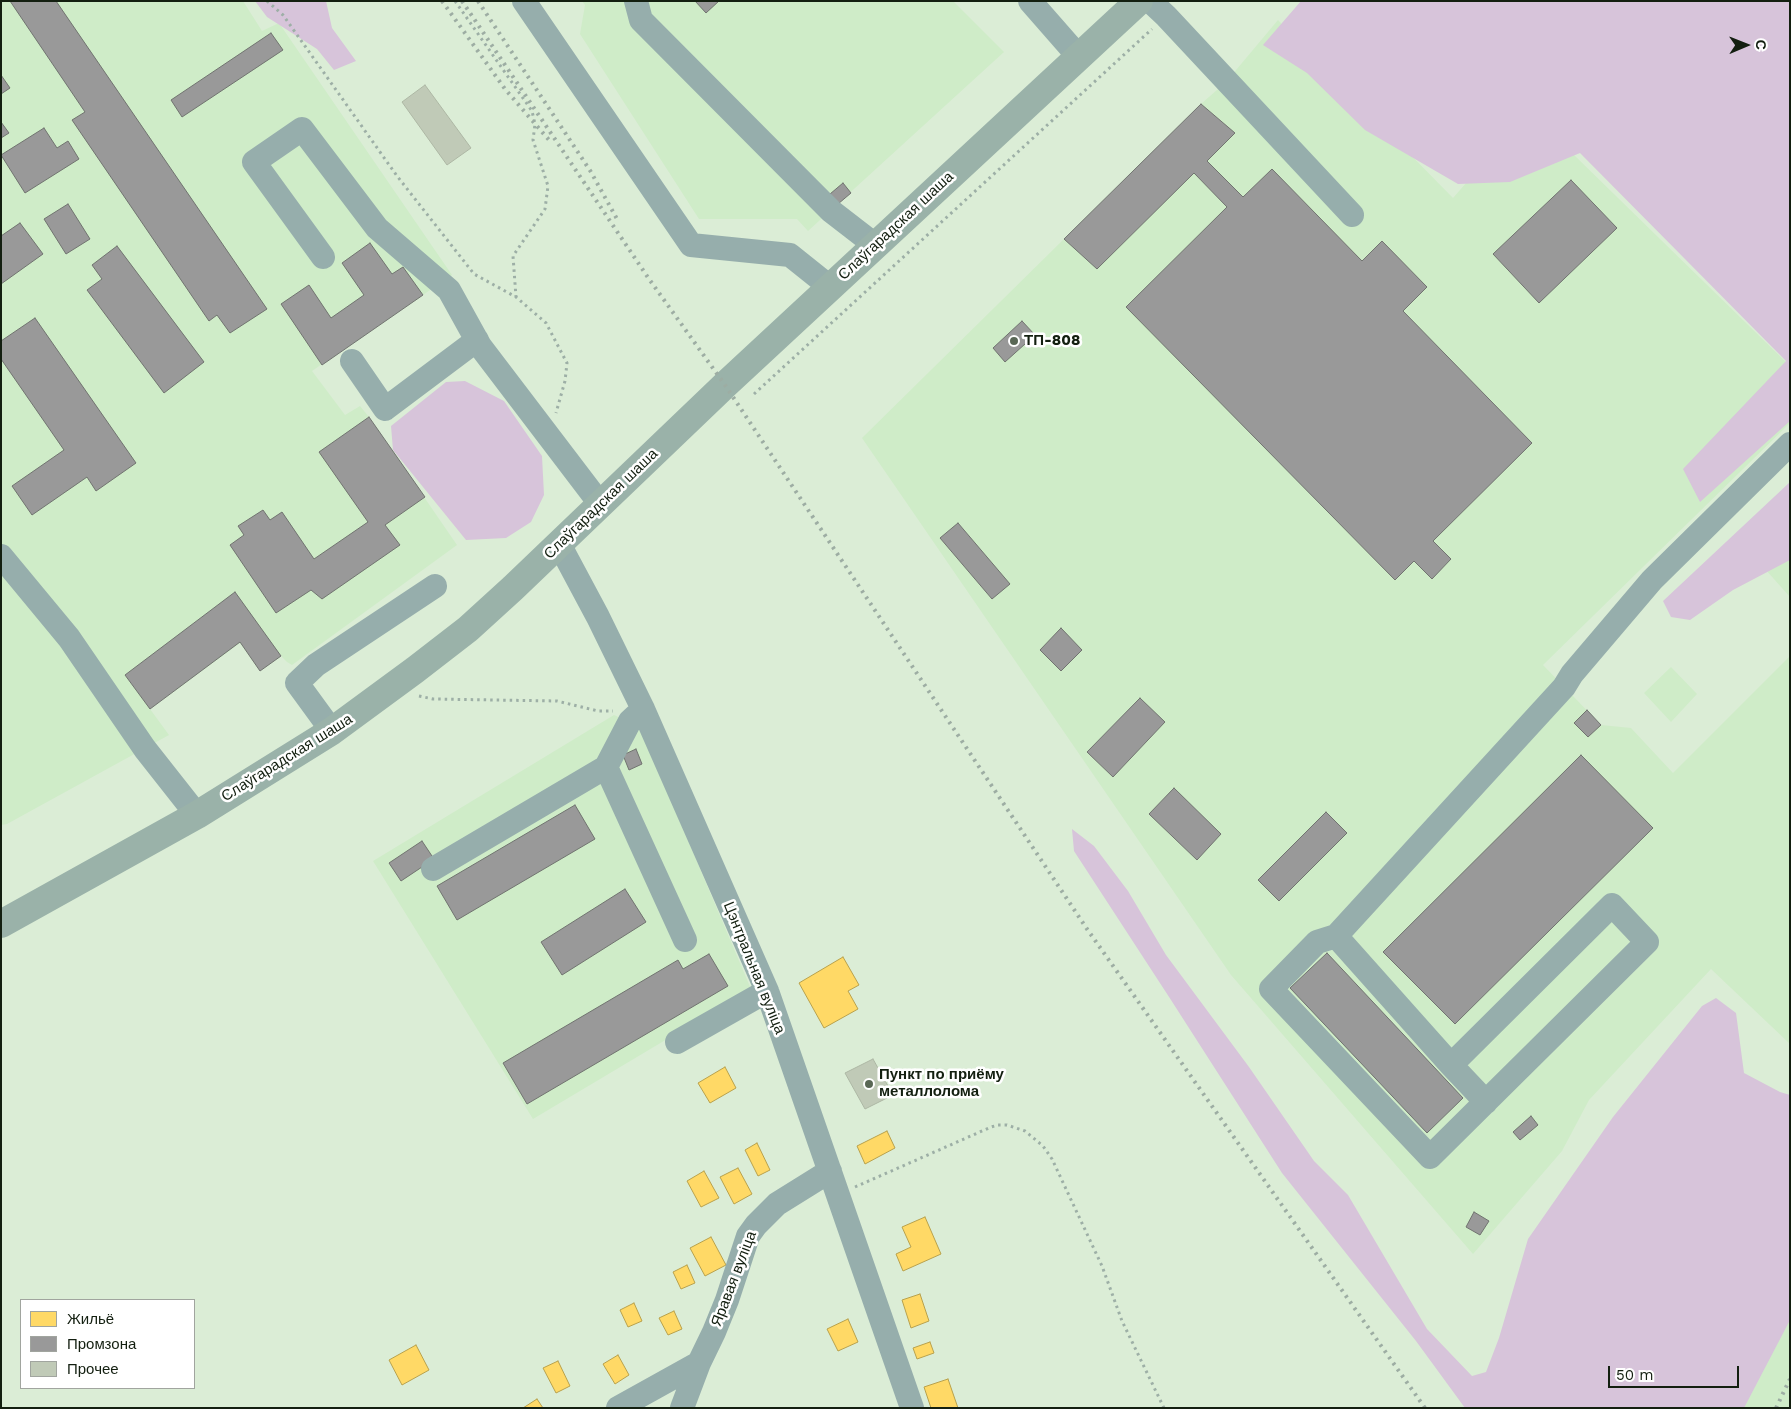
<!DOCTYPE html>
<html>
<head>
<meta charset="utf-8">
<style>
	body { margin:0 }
	#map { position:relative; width:1791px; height:1409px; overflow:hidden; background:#dbedd6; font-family:"Work Sans",sans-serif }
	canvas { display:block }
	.frame { position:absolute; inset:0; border:2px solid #131f10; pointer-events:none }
	.legend { position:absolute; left:20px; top:1299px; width:175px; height:90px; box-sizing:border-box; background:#fff; border:1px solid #a1a59f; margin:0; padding:6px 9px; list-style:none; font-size:15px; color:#131f10 }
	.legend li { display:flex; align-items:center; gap:10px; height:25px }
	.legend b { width:25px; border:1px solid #a1a59f }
	.north { position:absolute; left:1721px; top:20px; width:50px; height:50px; -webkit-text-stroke:4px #fff; paint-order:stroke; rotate:89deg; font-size:14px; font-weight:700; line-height:20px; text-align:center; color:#131f10 }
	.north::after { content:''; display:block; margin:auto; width:18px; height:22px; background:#131f10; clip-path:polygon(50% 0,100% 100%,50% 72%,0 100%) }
	.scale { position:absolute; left:1608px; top:1366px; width:131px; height:22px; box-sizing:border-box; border:2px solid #131f10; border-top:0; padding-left:6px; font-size:15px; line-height:18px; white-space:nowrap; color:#131f10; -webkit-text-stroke:4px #fff; paint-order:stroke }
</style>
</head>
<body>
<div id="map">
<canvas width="1791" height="1409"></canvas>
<div class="frame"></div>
<ul class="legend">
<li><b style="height:14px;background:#ffd966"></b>Жильё</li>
<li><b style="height:14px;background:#999"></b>Промзона</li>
<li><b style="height:14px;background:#c0cab7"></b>Прочее</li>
</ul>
<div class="north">С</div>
<div class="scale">50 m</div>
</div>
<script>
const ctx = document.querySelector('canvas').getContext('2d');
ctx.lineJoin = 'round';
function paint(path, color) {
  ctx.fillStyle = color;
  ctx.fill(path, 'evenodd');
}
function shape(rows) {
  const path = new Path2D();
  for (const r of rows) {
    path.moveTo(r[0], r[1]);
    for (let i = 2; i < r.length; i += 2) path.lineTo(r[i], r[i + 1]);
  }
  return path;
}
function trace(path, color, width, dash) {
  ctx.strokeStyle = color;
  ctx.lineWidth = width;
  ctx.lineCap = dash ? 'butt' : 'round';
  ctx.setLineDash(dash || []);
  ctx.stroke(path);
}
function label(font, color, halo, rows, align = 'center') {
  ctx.font = font + ' "Work Sans",sans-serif';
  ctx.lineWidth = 5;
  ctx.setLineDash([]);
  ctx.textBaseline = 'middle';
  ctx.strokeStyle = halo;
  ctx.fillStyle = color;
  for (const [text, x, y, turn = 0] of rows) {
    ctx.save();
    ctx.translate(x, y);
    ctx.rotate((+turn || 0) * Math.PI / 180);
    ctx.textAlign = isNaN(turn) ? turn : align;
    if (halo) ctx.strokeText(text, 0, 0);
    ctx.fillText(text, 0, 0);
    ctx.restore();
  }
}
paint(shape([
	[1,1,243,1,262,31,279,23,452,275,312,371,345,415,360,406,369,417,457,545,292,665,287,662,281,656,260,671,240,643,150,709,169,735,7,824,1,825],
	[582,1,953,1,1004,52,808,231,797,219,699,219,580,34,585,5],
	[1278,20,1453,198,1529,111,1790,366,1790,423,1543,665,1601,725,1631,728,1673,773,1790,656,1790,1044,1711,969,1589,1100,1562,1151,1473,1254,1231,975,862,438,1201,104,1226,82],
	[1790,490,1790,597,1740,541],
	[1671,667,1697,694,1671,722,1644,693],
	[614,715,640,727,751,989,533,1119,373,861],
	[1790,1291,1790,1408,1743,1408]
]), '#cfecc8');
paint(shape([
	[255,1,326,1,332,28,356,61,334,70,317,49,267,17],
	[1301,1,1790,1,1790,421,1700,502,1683,469,1786,361,1580,153,1510,182,1458,184,1365,130,1307,73,1263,45],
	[465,381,504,401,542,456,544,495,531,522,506,538,466,540,393,450,391,426,446,382],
	[1790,482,1790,560,1733,590,1690,620,1671,617,1663,601],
	[1072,829,1094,846,1128,891,1166,955,1249,1067,1314,1161,1348,1195,1427,1329,1472,1376,1486,1372,1499,1338,1528,1239,1613,1117,1702,1006,1716,998,1736,1013,1744,1073,1780,1092,1790,1095,1790,1320,1744,1408,1465,1408,1416,1341,1282,1173,1171,1000,1074,851]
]), '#d7c4da');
const homes = shape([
	[843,957,859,985,848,991,858,1009,824,1028,799,983,843,957],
	[725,1067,736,1088,710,1103,698,1083,725,1067],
	[887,1131,895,1148,865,1164,857,1146,887,1131],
	[757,1143,770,1170,758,1176,745,1150,757,1143],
	[738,1168,752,1194,734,1204,720,1177,738,1168],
	[704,1171,719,1198,701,1207,687,1181,704,1171],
	[925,1217,941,1254,903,1271,896,1254,911,1247,902,1227,925,1217],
	[711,1237,726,1265,705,1276,690,1248,711,1237],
	[687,1265,695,1283,681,1289,673,1272,687,1265],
	[920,1294,929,1321,911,1328,902,1300,920,1294],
	[634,1303,642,1321,628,1327,620,1310,634,1303],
	[674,1311,682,1329,668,1335,659,1318,674,1311],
	[848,1319,858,1342,838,1351,827,1329,848,1319],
	[930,1342,934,1353,917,1359,913,1348,930,1342],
	[416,1345,429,1370,402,1385,389,1360,416,1345],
	[618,1355,629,1375,615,1384,603,1364,618,1355],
	[558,1361,570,1386,556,1393,543,1368,558,1361],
	[948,1379,958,1408,931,1408,924,1387,948,1379],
	[537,1399,543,1408,523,1408,537,1399]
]);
paint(homes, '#ffd966');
trace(homes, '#b8a14c', 1);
const industry = shape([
	[10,1,56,1,267,309,230,333,217,315,209,321,72,120,85,112,10,1],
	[695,1,719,1,706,13,695,1],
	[271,33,283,50,182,117,171,100,271,33],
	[1,75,10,88,1,94,1,75],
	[1201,104,1235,133,1207,161,1243,197,1272,169,1362,261,1382,241,1427,287,1403,311,1532,443,1433,541,1451,559,1432,579,1414,561,1395,580,1126,307,1227,207,1194,173,1097,269,1064,239,1201,104],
	[1,122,9,133,1,138,1,122],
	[44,128,57,148,68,141,79,159,25,193,1,155,44,128],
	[1571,180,1617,228,1539,303,1493,254,1571,180],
	[843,183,851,193,838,204,830,194,843,183],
	[68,204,90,239,66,254,44,219,68,204],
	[20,223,43,254,1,284,1,236,20,223],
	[370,243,392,274,403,267,423,295,322,365,281,304,309,285,331,318,364,295,342,263,370,243],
	[117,246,204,362,164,393,87,290,102,279,92,265,117,246],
	[35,318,136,463,96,491,87,477,32,515,12,486,64,450,1,359,1,341,35,318],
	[1022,321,1035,335,1005,362,993,348,1022,321],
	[369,417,425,497,385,525,400,545,322,599,311,590,276,613,230,545,244,535,238,526,263,510,270,520,282,512,314,559,368,522,319,452,369,417],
	[958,523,1010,584,992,599,940,538,958,523],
	[235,592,281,656,260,671,240,642,150,709,125,675,235,592],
	[1061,628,1082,650,1061,671,1040,650,1061,628],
	[1140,698,1165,722,1113,777,1087,752,1140,698],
	[1587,710,1601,725,1588,737,1574,723,1587,710],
	[636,749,642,764,629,770,623,755,636,749],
	[1581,755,1653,828,1455,1024,1383,952,1581,755],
	[1174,788,1221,834,1197,860,1149,814,1174,788],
	[575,805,595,839,457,920,437,886,575,805],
	[1326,812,1347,833,1279,901,1258,880,1326,812],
	[422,841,434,859,401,881,389,863,422,841],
	[625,889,646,922,562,975,541,942,625,889],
	[1327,953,1463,1098,1427,1133,1290,988,1327,953],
	[709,954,728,986,527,1104,503,1063,678,960,683,969,709,954],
	[1531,1116,1538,1125,1520,1140,1513,1132,1531,1116],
	[1474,1212,1489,1221,1480,1235,1466,1227,1474,1212]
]);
paint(industry, '#999');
trace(industry, '#717470', 1);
const building = shape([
	[425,85,471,148,447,165,402,102,425,85],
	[873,1059,893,1095,865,1109,845,1073,873,1059]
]);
paint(building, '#c0cab7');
trace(building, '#adb7a4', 1);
trace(shape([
	[267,1,283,15,397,176,474,274,516,297,546,323,567,363,565,381,556,413],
	[455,1,532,111,535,124,533,140,548,186,545,209,513,256,516,297],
	[754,394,1152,29],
	[419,696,433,699,557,701,598,711,613,711],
	[855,1187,991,1127,998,1125,1007,1125,1025,1131,1043,1146,1052,1159,1102,1266,1122,1321,1164,1408]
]), '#9dafa6', 3, [2.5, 4]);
trace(shape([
	[524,1,691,245,790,255,830,287],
	[636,1,641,20,831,211,875,245],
	[1030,1,1079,57],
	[1150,1,1166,16,1352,215],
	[323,257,254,162,302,129,377,228,449,290,480,346,601,505],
	[352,361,385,409,477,340],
	[559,544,598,617,643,709,767,991,912,1408],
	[1,556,69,638,145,749,197,815],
	[643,709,630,721,606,767,685,940],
	[332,731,297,683,316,665,435,586],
	[433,869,606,767],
	[1336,936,1451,1065,1612,905,1647,942,1430,1157,1271,989,1317,942,1336,936,1564,687,1572,674,1652,580,1790,444],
	[677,1042,767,991],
	[1451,1065,1486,1102],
	[618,1408,699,1363],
	[682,1408,699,1363,714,1332,727,1300,748,1236,756,1225,777,1204,830,1171]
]), '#96aeac', 24);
trace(shape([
	[1,924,197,815,332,731,415,670,468,629,513,588,725,385,1139,1]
]), '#9ab2a9', 28);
trace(shape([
	[442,1,505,89,549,140],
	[462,1,649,279,725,385,1087,929,1425,1408],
	[478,1,591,172,617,219],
	[1776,1408,1790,1379]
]), '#9dada3', 4, [2.5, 5]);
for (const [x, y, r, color] of [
	[1014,341,5,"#596755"],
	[869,1084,5,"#596755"]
]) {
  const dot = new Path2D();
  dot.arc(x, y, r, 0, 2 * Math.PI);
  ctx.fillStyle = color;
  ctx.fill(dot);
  trace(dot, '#fff', 2);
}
label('15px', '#131f10', '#fff', [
	["Слаўгарадская шаша",896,226,-43],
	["Слаўгарадская шаша",601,504,-44],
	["Слаўгарадская шаша",287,758,-32],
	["Цэнтральная вуліца",754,968,68],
	["Яравая вуліца",734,1279,-69]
]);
label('bold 15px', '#131f10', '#fff', [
	["ТП-808",1024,341],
	["Пункт по приёму",879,1075],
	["металлолома",879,1092]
], 'left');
</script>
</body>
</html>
